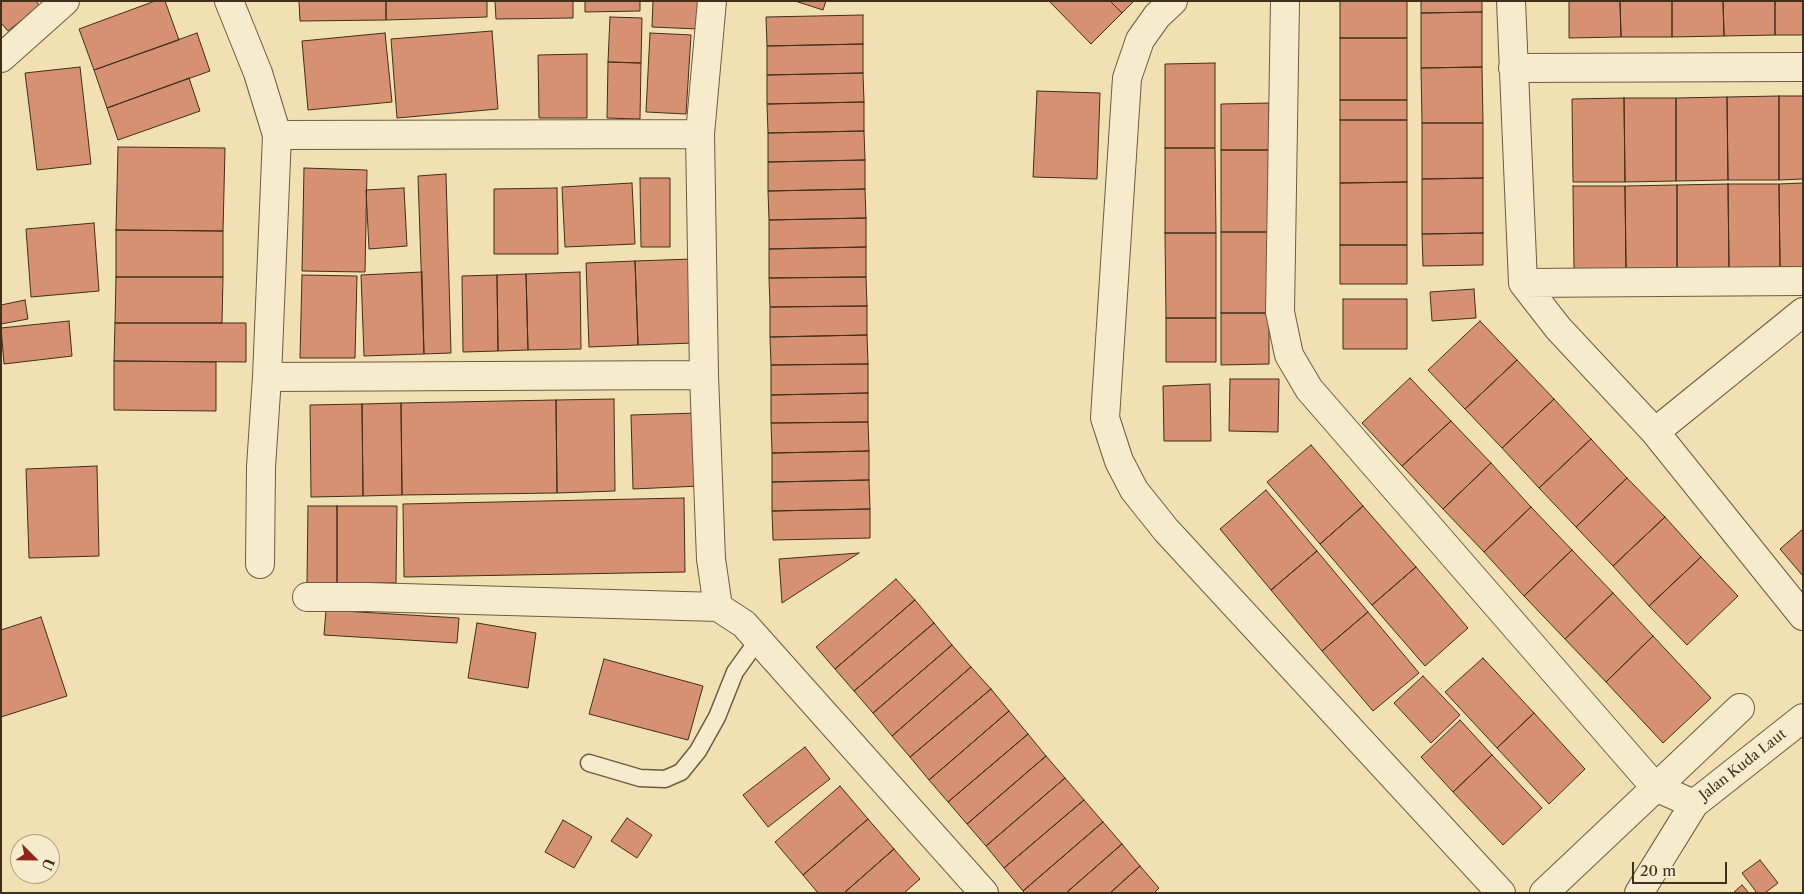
<!DOCTYPE html>
<html>
<head>
<meta charset="utf-8">
<style>
	body { margin:0 }
	#map { position:relative; width:1804px; height:894px; overflow:hidden; background:#f1e1b2; font-family:"Libre Caslon Text",serif }
	canvas { display:block }
	.frame { position:absolute; inset:0; border:2px solid #412e1b; pointer-events:none }
	.north { position:absolute; left:10px; top:834px; width:50px; height:50px; box-sizing:border-box; background:#f6eccd; border:1px solid #aea086; border-radius:50%; rotate:113deg; font-size:14px; font-weight:700; line-height:20px; text-align:center; color:#412e1b }
	.north::after { content:''; display:block; margin:auto; width:18px; height:22px; background:#8f2418; clip-path:polygon(50% 0,100% 100%,50% 72%,0 100%) }
	.scale { position:absolute; left:1632px; top:862px; width:95px; height:22px; box-sizing:border-box; border:2px solid #412e1b; border-top:0; padding-left:6px; font-size:15px; line-height:18px; white-space:nowrap; color:#412e1b; -webkit-text-stroke:4px #f6eccd; paint-order:stroke }
</style>
</head>
<body>
<div id="map">
<canvas width="1804" height="894"></canvas>
<div class="frame"></div>
<div class="north">U</div>
<div class="scale">20 m</div>
</div>
<script>
const ctx = document.querySelector('canvas').getContext('2d');
ctx.lineJoin = 'round';
function paint(path, color) {
  ctx.fillStyle = color;
  ctx.fill(path, 'evenodd');
}
function shape(rows) {
  const path = new Path2D();
  for (const r of rows) {
    path.moveTo(r[0], r[1]);
    for (let i = 2; i < r.length; i += 2) path.lineTo(r[i], r[i + 1]);
  }
  return path;
}
function trace(path, color, width, dash) {
  ctx.strokeStyle = color;
  ctx.lineWidth = width;
  ctx.lineCap = dash ? 'butt' : 'round';
  ctx.setLineDash(dash || []);
  ctx.stroke(path);
}
function label(font, color, halo, rows, align = 'center') {
  ctx.font = font + ' "Libre Caslon Text",serif';
  ctx.lineWidth = 4;
  ctx.setLineDash([]);
  ctx.textBaseline = 'middle';
  ctx.strokeStyle = halo;
  ctx.fillStyle = color;
  for (const [text, x, y, turn = 0] of rows) {
    ctx.save();
    ctx.translate(x, y);
    ctx.rotate((+turn || 0) * Math.PI / 180);
    ctx.textAlign = isNaN(turn) ? turn : align;
    if (halo) ctx.strokeText(text, 0, 0);
    ctx.fillText(text, 0, 0);
    ctx.restore();
  }
}
const building = shape([
	[1,1,36,1,40,6,8,31,1,23,1,1],
	[155,1,165,1,179,40,94,70,79,29,155,1],
	[299,1,386,1,386,20,300,21,299,1],
	[386,1,487,1,487,17,386,20,386,1],
	[495,1,573,1,573,18,496,19,495,1],
	[585,1,640,1,640,11,585,12,585,1],
	[653,1,699,1,698,29,652,27,653,1],
	[795,1,826,1,823,10,795,1],
	[1049,1,1110,1,1122,13,1091,44,1049,1],
	[1110,1,1134,1,1122,13,1110,1],
	[1340,1,1407,1,1407,38,1340,38,1340,1],
	[1421,1,1482,1,1482,12,1421,13,1421,1],
	[1569,1,1620,1,1621,37,1569,38,1569,1],
	[1620,1,1672,1,1672,37,1621,37,1620,1],
	[1672,1,1723,1,1724,36,1672,37,1672,1],
	[1723,1,1775,1,1775,35,1724,36,1723,1],
	[1775,1,1803,1,1803,35,1775,35,1775,1],
	[1482,12,1482,67,1421,68,1421,13,1482,12],
	[863,15,863,44,767,46,766,17,863,15],
	[610,17,642,18,641,63,608,62,610,17],
	[492,31,498,109,397,118,391,39,492,31],
	[197,33,210,71,107,108,94,70,197,33],
	[385,33,392,102,308,110,302,41,385,33],
	[650,33,691,35,686,114,646,112,650,33],
	[1340,38,1407,38,1407,100,1340,100,1340,38],
	[863,44,863,73,767,75,767,46,863,44],
	[587,54,587,118,539,118,538,55,587,54],
	[608,62,641,63,640,119,607,118,608,62],
	[1215,63,1215,148,1165,148,1165,64,1215,63],
	[80,67,91,164,37,170,25,73,80,67],
	[1482,67,1483,123,1422,123,1421,68,1482,67],
	[863,73,864,102,767,104,767,75,863,73],
	[189,78,200,111,118,140,107,108,189,78],
	[1037,91,1100,93,1097,179,1033,177,1037,91],
	[1779,96,1779,180,1728,180,1727,97,1779,96],
	[1779,96,1803,96,1803,179,1779,180,1779,96],
	[1727,97,1728,180,1676,181,1676,98,1727,97],
	[1624,98,1625,182,1573,182,1572,99,1624,98],
	[1624,98,1676,98,1676,181,1625,182,1624,98],
	[1340,100,1407,100,1407,120,1340,120,1340,100],
	[864,102,864,131,768,133,767,104,864,102],
	[1269,103,1269,150,1221,150,1221,104,1269,103],
	[1340,120,1407,120,1407,182,1340,183,1340,120],
	[1422,123,1483,123,1483,178,1422,179,1422,123],
	[864,131,865,160,768,162,768,133,864,131],
	[118,147,225,148,223,231,116,230,118,147],
	[1165,148,1215,148,1216,233,1165,233,1165,148],
	[1221,150,1269,150,1269,232,1221,232,1221,150],
	[865,160,865,189,768,191,768,162,865,160],
	[304,168,367,170,365,272,302,271,304,168],
	[446,174,451,353,424,354,418,176,446,174],
	[640,178,670,178,670,247,641,247,640,178],
	[1483,178,1483,233,1422,234,1422,179,1483,178],
	[1407,182,1407,245,1340,245,1340,183,1407,182],
	[632,183,635,244,565,247,562,187,632,183],
	[1803,183,1803,267,1780,267,1779,184,1803,183],
	[1728,184,1779,184,1780,267,1729,268,1728,184],
	[1728,184,1729,268,1677,269,1677,185,1728,184],
	[1677,185,1677,269,1626,269,1625,186,1677,185],
	[1573,186,1625,186,1626,269,1574,270,1573,186],
	[404,188,407,246,369,249,366,190,404,188],
	[557,188,558,254,494,254,494,189,557,188],
	[865,189,866,218,769,220,768,191,865,189],
	[866,218,866,247,769,249,769,220,866,218],
	[94,223,99,291,31,297,26,229,94,223],
	[116,230,223,231,223,277,116,277,116,230],
	[1221,232,1269,232,1269,313,1221,313,1221,232],
	[1165,233,1216,233,1216,318,1166,318,1165,233],
	[1483,233,1483,265,1423,266,1422,234,1483,233],
	[1340,245,1407,245,1407,284,1340,284,1340,245],
	[866,247,866,277,769,278,769,249,866,247],
	[692,259,694,343,638,345,635,261,692,259],
	[635,261,638,345,589,347,586,263,635,261],
	[422,272,424,354,364,356,361,275,422,272],
	[580,272,581,349,528,350,526,274,580,272],
	[526,274,528,350,498,351,497,275,526,274],
	[302,275,357,276,355,358,300,358,302,275],
	[497,275,498,351,463,352,462,276,497,275],
	[116,277,223,277,222,323,115,323,116,277],
	[866,277,867,306,770,307,769,278,866,277],
	[1474,289,1476,318,1432,321,1430,292,1474,289],
	[1343,299,1407,299,1407,349,1343,349,1343,299],
	[25,300,28,319,1,324,1,305,25,300],
	[867,306,867,335,770,337,770,307,867,306],
	[1221,313,1269,313,1269,364,1221,365,1221,313],
	[1166,318,1216,318,1216,362,1166,362,1166,318],
	[69,321,72,356,4,364,1,328,69,321],
	[1480,321,1517,360,1465,409,1428,370,1480,321],
	[115,323,246,323,246,362,114,361,115,323],
	[867,335,868,364,771,365,770,337,867,335],
	[1517,360,1554,399,1502,448,1465,409,1517,360],
	[114,361,216,362,216,411,114,410,114,361],
	[868,364,868,393,771,395,771,365,868,364],
	[1410,378,1451,421,1402,466,1362,423,1410,378],
	[1230,379,1279,379,1278,432,1229,431,1230,379],
	[1210,384,1211,441,1164,441,1163,386,1210,384],
	[868,393,868,422,771,423,771,395,868,393],
	[614,399,615,491,557,493,556,400,614,399],
	[1554,399,1591,439,1539,488,1502,448,1554,399],
	[556,400,557,493,402,495,401,403,556,400],
	[401,403,402,495,363,496,362,404,401,403],
	[362,404,363,496,311,497,310,405,362,404],
	[698,413,700,486,633,489,631,415,698,413],
	[1451,421,1491,463,1443,509,1402,466,1451,421],
	[868,422,869,451,772,453,771,423,868,422],
	[1591,439,1627,478,1576,527,1539,488,1591,439],
	[1311,445,1363,506,1320,544,1267,482,1311,445],
	[869,451,869,480,772,482,772,453,869,451],
	[1491,463,1531,507,1484,552,1443,509,1491,463],
	[97,466,99,556,29,558,26,469,97,466],
	[1627,478,1665,517,1613,566,1576,527,1627,478],
	[869,480,870,509,772,511,772,482,869,480],
	[1266,490,1317,551,1271,590,1220,529,1266,490],
	[684,498,685,572,404,577,403,504,684,498],
	[308,506,337,506,337,583,307,583,308,506],
	[337,506,397,506,396,583,337,583,337,506],
	[1363,506,1416,567,1372,605,1320,544,1363,506],
	[1531,507,1572,550,1524,596,1484,552,1531,507],
	[870,509,870,538,773,540,772,511,870,509],
	[1665,517,1701,557,1649,606,1613,566,1665,517],
	[1803,529,1803,576,1780,549,1803,529],
	[1572,550,1613,593,1565,639,1524,596,1572,550],
	[1317,551,1368,612,1322,651,1271,590,1317,551],
	[859,553,782,603,779,559,859,553],
	[1701,557,1738,596,1687,645,1649,606,1701,557],
	[1416,567,1468,628,1425,666,1372,605,1416,567],
	[896,579,915,600,835,669,816,647,896,579],
	[1613,593,1653,636,1606,682,1565,639,1613,593],
	[915,600,934,623,854,691,835,669,915,600],
	[326,610,459,618,457,643,324,635,326,610],
	[1368,612,1419,673,1373,711,1322,651,1368,612],
	[41,617,67,696,1,717,1,630,41,617],
	[477,623,536,633,528,688,468,678,477,623],
	[934,623,952,645,873,713,854,691,934,623],
	[1653,636,1711,698,1663,743,1606,682,1653,636],
	[952,645,971,667,892,736,873,713,952,645],
	[1483,658,1534,713,1497,748,1445,692,1483,658],
	[604,659,703,686,688,740,589,714,604,659],
	[971,667,991,689,910,757,892,736,971,667],
	[1423,676,1460,715,1431,743,1394,703,1423,676],
	[991,689,1009,711,929,780,910,757,991,689],
	[1009,711,1028,734,948,802,929,780,1009,711],
	[1534,713,1585,769,1549,804,1497,748,1534,713],
	[1460,720,1492,755,1453,792,1421,757,1460,720],
	[1028,734,1046,756,967,824,948,802,1028,734],
	[805,747,830,779,768,827,743,795,805,747],
	[1492,755,1542,808,1503,845,1453,792,1492,755],
	[1046,756,1065,778,986,846,967,824,1046,756],
	[1065,778,1084,800,1004,868,986,846,1065,778],
	[840,786,868,819,803,875,775,842,840,786],
	[1084,800,1103,822,1023,891,1004,868,1084,800],
	[627,818,652,835,637,858,611,841,627,818],
	[868,819,894,849,844,893,818,893,803,875,868,819],
	[563,820,592,837,574,868,545,852,563,820],
	[1103,822,1122,844,1066,893,1025,893,1023,891,1103,822],
	[1122,844,1140,866,1110,893,1066,893,1122,844],
	[894,849,920,879,904,893,844,893,894,849],
	[1760,860,1778,883,1765,893,1757,893,1742,873,1760,860],
	[1140,866,1159,888,1154,893,1110,893,1140,866],
	[1742,885,1749,893,1733,893,1742,885]
]);
paint(building, '#d59172');
trace(building, '#412e1b', 1);
const lane = shape([
	[589,763,640,778,665,779,681,772,698,751,717,717,735,672,758,640]
]);
const street = shape([
	[229,1,258,73,277,135,267,377,261,467,260,564],
	[712,1,700,134,704,375,711,559,718,607,744,624,984,893],
	[1173,1,1157,16,1140,40,1127,78,1105,418,1119,461,1134,490,1166,530,1501,893],
	[1285,1,1280,312,1289,355,1309,389,1655,787,1694,804],
	[1511,1,1523,283,1558,328,1655,432,1803,616],
	[1,58,65,1],
	[1513,68,1803,67],
	[277,135,700,134],
	[1523,283,1803,281],
	[267,377,704,375],
	[1655,432,1803,312],
	[307,597,367,597,718,607],
	[1544,893,1740,708],
	[1639,893,1694,804,1803,718]
]);
trace(lane, '#6d5b41', 19);
trace(street, '#6d5b41', 30);
trace(lane, '#f6eccd', 16);
trace(street, '#f6eccd', 28);
label('14px', '#412e1b', '#f6eccd', [
	["Jalan Kuda Laut",1743,765,-38]
]);
</script>
</body>
</html>
